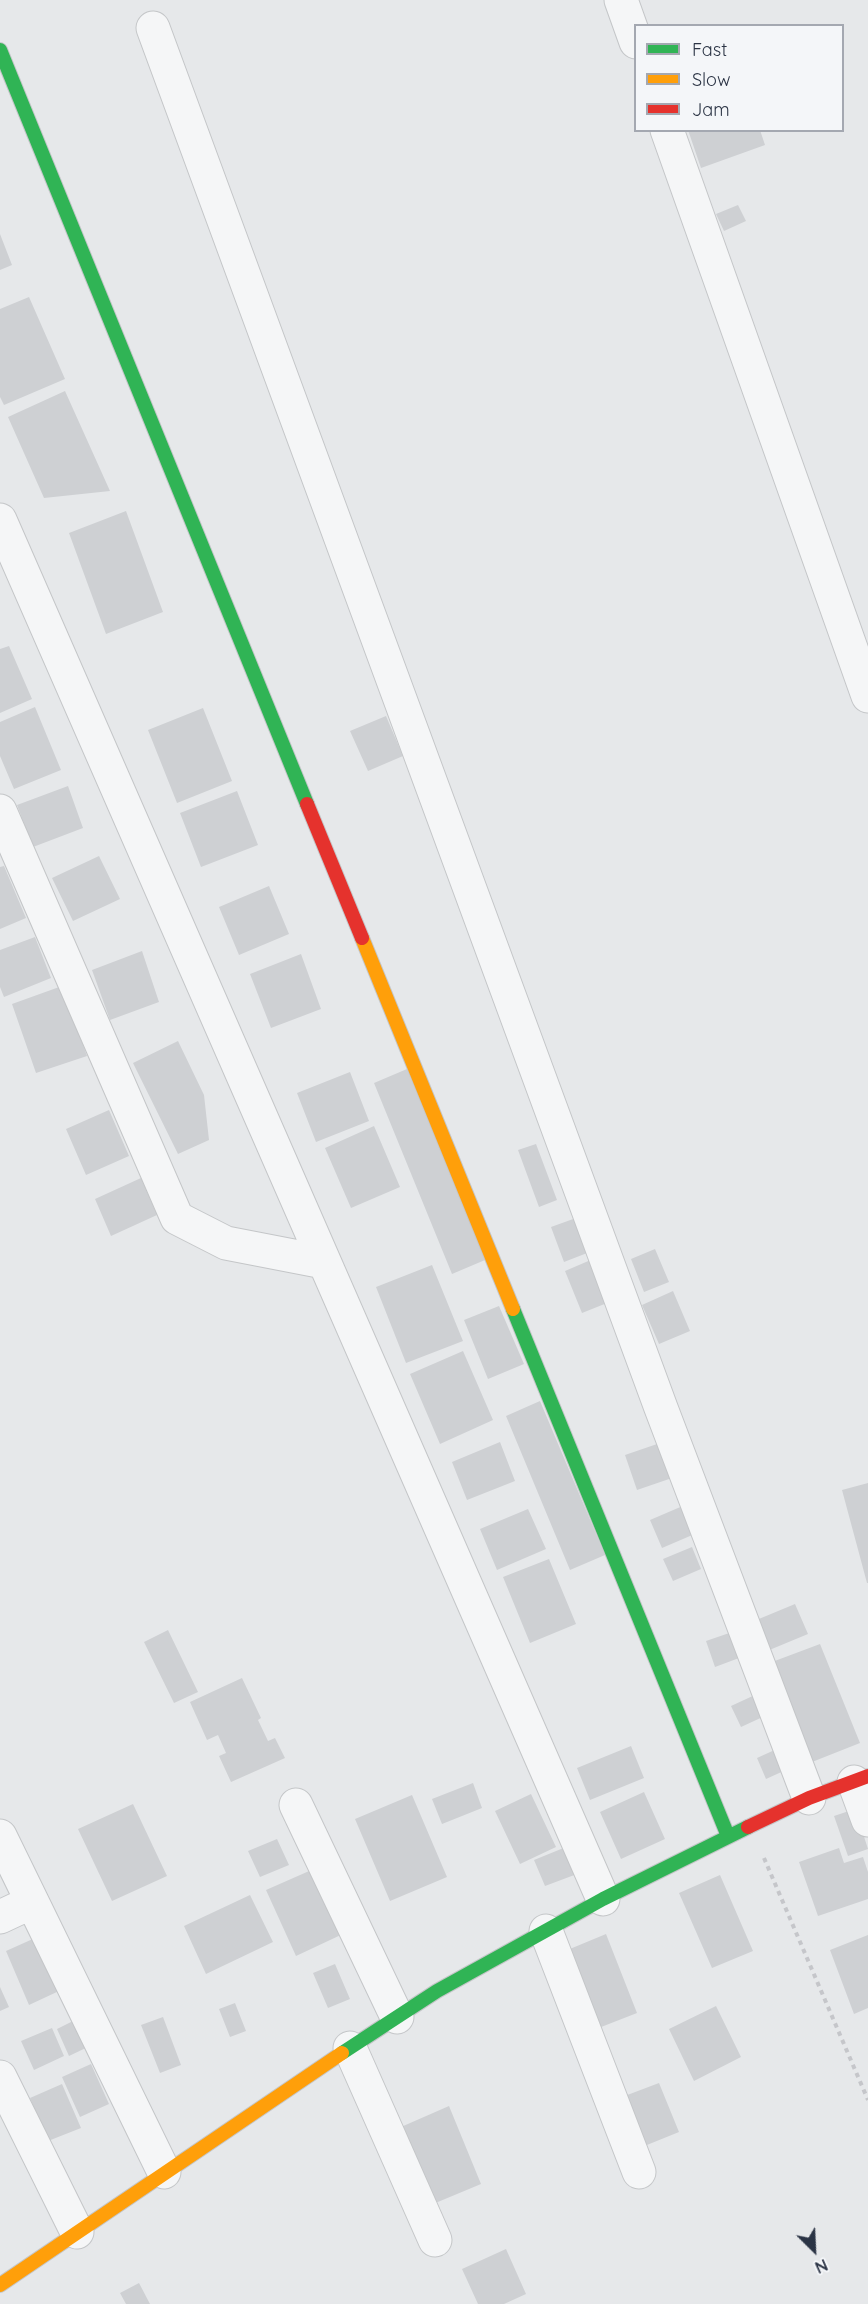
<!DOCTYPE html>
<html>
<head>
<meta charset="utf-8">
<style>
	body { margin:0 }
	#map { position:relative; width:868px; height:2304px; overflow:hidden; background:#e6e8ea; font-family:Quicksand,sans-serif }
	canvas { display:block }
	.legend { position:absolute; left:634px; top:24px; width:210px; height:108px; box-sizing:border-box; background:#f4f6f9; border:2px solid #a4a8b1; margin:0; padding:8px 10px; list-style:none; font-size:18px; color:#2b3445 }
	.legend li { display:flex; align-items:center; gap:12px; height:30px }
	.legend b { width:30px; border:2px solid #a4a8b1 }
	.north { position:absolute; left:784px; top:2220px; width:60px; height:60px; -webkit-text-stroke:4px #f4f6f9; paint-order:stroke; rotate:156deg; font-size:16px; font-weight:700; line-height:24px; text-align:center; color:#2b3445 }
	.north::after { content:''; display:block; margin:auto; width:21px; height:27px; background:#2b3445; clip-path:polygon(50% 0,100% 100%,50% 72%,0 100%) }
</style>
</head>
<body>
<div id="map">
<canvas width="868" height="2304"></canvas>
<ul class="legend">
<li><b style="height:8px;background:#30b455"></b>Fast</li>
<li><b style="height:8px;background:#ff9f0a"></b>Slow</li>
<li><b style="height:8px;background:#e5322d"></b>Jam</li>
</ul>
<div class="north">N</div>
</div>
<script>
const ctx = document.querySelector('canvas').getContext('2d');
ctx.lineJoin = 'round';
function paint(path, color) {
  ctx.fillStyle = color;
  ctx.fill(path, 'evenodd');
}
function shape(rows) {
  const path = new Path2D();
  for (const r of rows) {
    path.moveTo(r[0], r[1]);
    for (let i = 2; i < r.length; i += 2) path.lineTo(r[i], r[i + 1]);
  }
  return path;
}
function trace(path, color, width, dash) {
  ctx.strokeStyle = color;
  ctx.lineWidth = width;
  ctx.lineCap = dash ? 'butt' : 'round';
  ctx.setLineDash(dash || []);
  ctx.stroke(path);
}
paint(shape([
	[688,130,760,130,765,145,701,168],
	[738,205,746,221,724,231,716,214],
	[0,234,12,265,0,270],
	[29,297,65,379,4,405,0,397,0,309],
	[65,391,110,491,44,498,8,417],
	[126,511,163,612,106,634,69,533],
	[9,646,32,699,0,713,0,649],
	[35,707,61,770,14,789,0,756,0,722],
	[203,708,232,781,177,803,148,730],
	[386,716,403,756,368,771,350,731],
	[68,786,83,828,33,847,17,805],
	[237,791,258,845,201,867,180,813],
	[99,856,120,899,73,921,52,878],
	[4,866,26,918,0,929,0,867],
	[269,886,289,934,239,955,219,907],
	[35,937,51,978,4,997,0,987,0,950],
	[142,951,159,1002,110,1020,92,970],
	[301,954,321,1009,271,1028,250,974],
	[62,986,87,1056,36,1073,12,1004],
	[178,1041,204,1095,209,1140,178,1154,133,1063],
	[407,1069,485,1260,452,1274,374,1083],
	[350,1072,369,1121,316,1142,297,1093],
	[109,1110,129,1156,86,1175,66,1129],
	[374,1126,400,1187,351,1208,325,1148],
	[536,1144,557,1200,539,1207,518,1150],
	[141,1178,157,1215,111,1236,95,1199],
	[587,1214,600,1248,564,1262,551,1227],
	[655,1249,669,1282,644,1292,631,1259],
	[600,1256,617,1299,582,1313,565,1271],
	[432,1265,463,1341,406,1363,376,1287],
	[673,1291,690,1331,659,1344,642,1305],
	[499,1306,524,1364,488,1379,464,1320],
	[463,1351,493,1420,440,1444,410,1374],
	[540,1401,605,1555,570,1570,506,1416],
	[500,1442,515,1481,467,1500,452,1462],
	[660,1443,672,1478,637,1490,625,1455],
	[868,1483,868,1583,867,1583,842,1490],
	[685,1505,697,1533,662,1548,650,1520],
	[528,1509,546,1549,497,1570,480,1529],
	[692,1547,701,1569,673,1581,663,1559],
	[549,1559,576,1624,530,1643,503,1577],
	[795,1604,808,1634,767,1651,754,1621],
	[168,1630,198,1692,174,1703,144,1642],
	[738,1630,747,1655,715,1667,706,1641],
	[820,1644,860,1743,812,1762,772,1662],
	[242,1678,261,1718,258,1720,268,1741,275,1738,285,1758,231,1782,219,1756,226,1753,218,1735,207,1740,190,1702],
	[757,1694,767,1715,741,1727,731,1706],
	[631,1746,644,1778,590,1800,577,1768],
	[779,1748,788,1769,766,1779,757,1758],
	[473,1783,482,1808,442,1824,432,1799],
	[644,1792,665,1839,621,1859,600,1812],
	[531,1794,556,1847,520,1864,495,1811],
	[412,1795,447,1877,390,1901,355,1819],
	[133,1804,167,1876,112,1901,78,1829],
	[855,1809,868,1849,848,1856,834,1816],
	[277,1839,289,1865,260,1877,248,1851],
	[566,1847,577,1874,545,1886,534,1860],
	[839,1848,844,1863,863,1857,868,1872,868,1899,818,1916,799,1862],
	[316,1868,345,1933,296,1956,266,1890],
	[720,1875,753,1951,712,1968,679,1893],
	[250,1895,273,1942,206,1974,184,1926],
	[606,1934,637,2013,596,2029,565,1951],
	[868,1935,868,2008,854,2014,830,1950],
	[35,1938,59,1991,29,2005,6,1951],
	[335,1964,350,1999,328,2008,313,1973],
	[0,1987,9,2007,0,2011],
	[235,2003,246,2031,230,2037,219,2009],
	[716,2006,741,2057,694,2081,669,2029],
	[163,2017,181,2065,160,2073,141,2025],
	[79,2018,92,2045,69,2056,57,2029],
	[52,2028,64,2056,34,2070,21,2041],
	[91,2064,109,2104,80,2117,62,2077],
	[659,2083,679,2132,642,2147,622,2097],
	[62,2084,81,2128,48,2141,30,2098],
	[449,2106,481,2184,433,2204,401,2127],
	[506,2249,526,2294,504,2304,478,2304,462,2269],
	[139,2283,150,2304,126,2304,120,2293]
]), '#ced0d3');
const street = shape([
	[621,0,636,42],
	[153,28,661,1408,809,1798],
	[667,130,868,696],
	[0,520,603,1899],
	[0,811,177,1218,226,1243,324,1262],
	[854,1782,868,1820],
	[296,1805,397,2017],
	[0,1836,164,2172],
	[0,1917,32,1902],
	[546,1931,639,2172],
	[350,2048,435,2240],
	[0,2077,77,2232]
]);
const fast = shape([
	[0,50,307,804],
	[513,1309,728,1836],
	[342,2053,437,1991,603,1899,748,1827]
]);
const slow = shape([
	[362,938,513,1309],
	[0,2285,342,2053]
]);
const jam = shape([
	[307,804,362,938],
	[748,1827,809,1798,868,1776]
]);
trace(street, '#c4c6c8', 35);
trace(fast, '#c4c6c8', 16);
trace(slow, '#c4c6c8', 16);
trace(jam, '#c4c6c8', 16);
trace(shape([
	[764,1858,868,2100]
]), '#c5c6ca', 4, [4.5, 4.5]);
trace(street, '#f5f6f7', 33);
trace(fast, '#30b455', 14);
trace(slow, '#ff9f0a', 14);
trace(jam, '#e5322d', 14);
</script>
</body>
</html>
